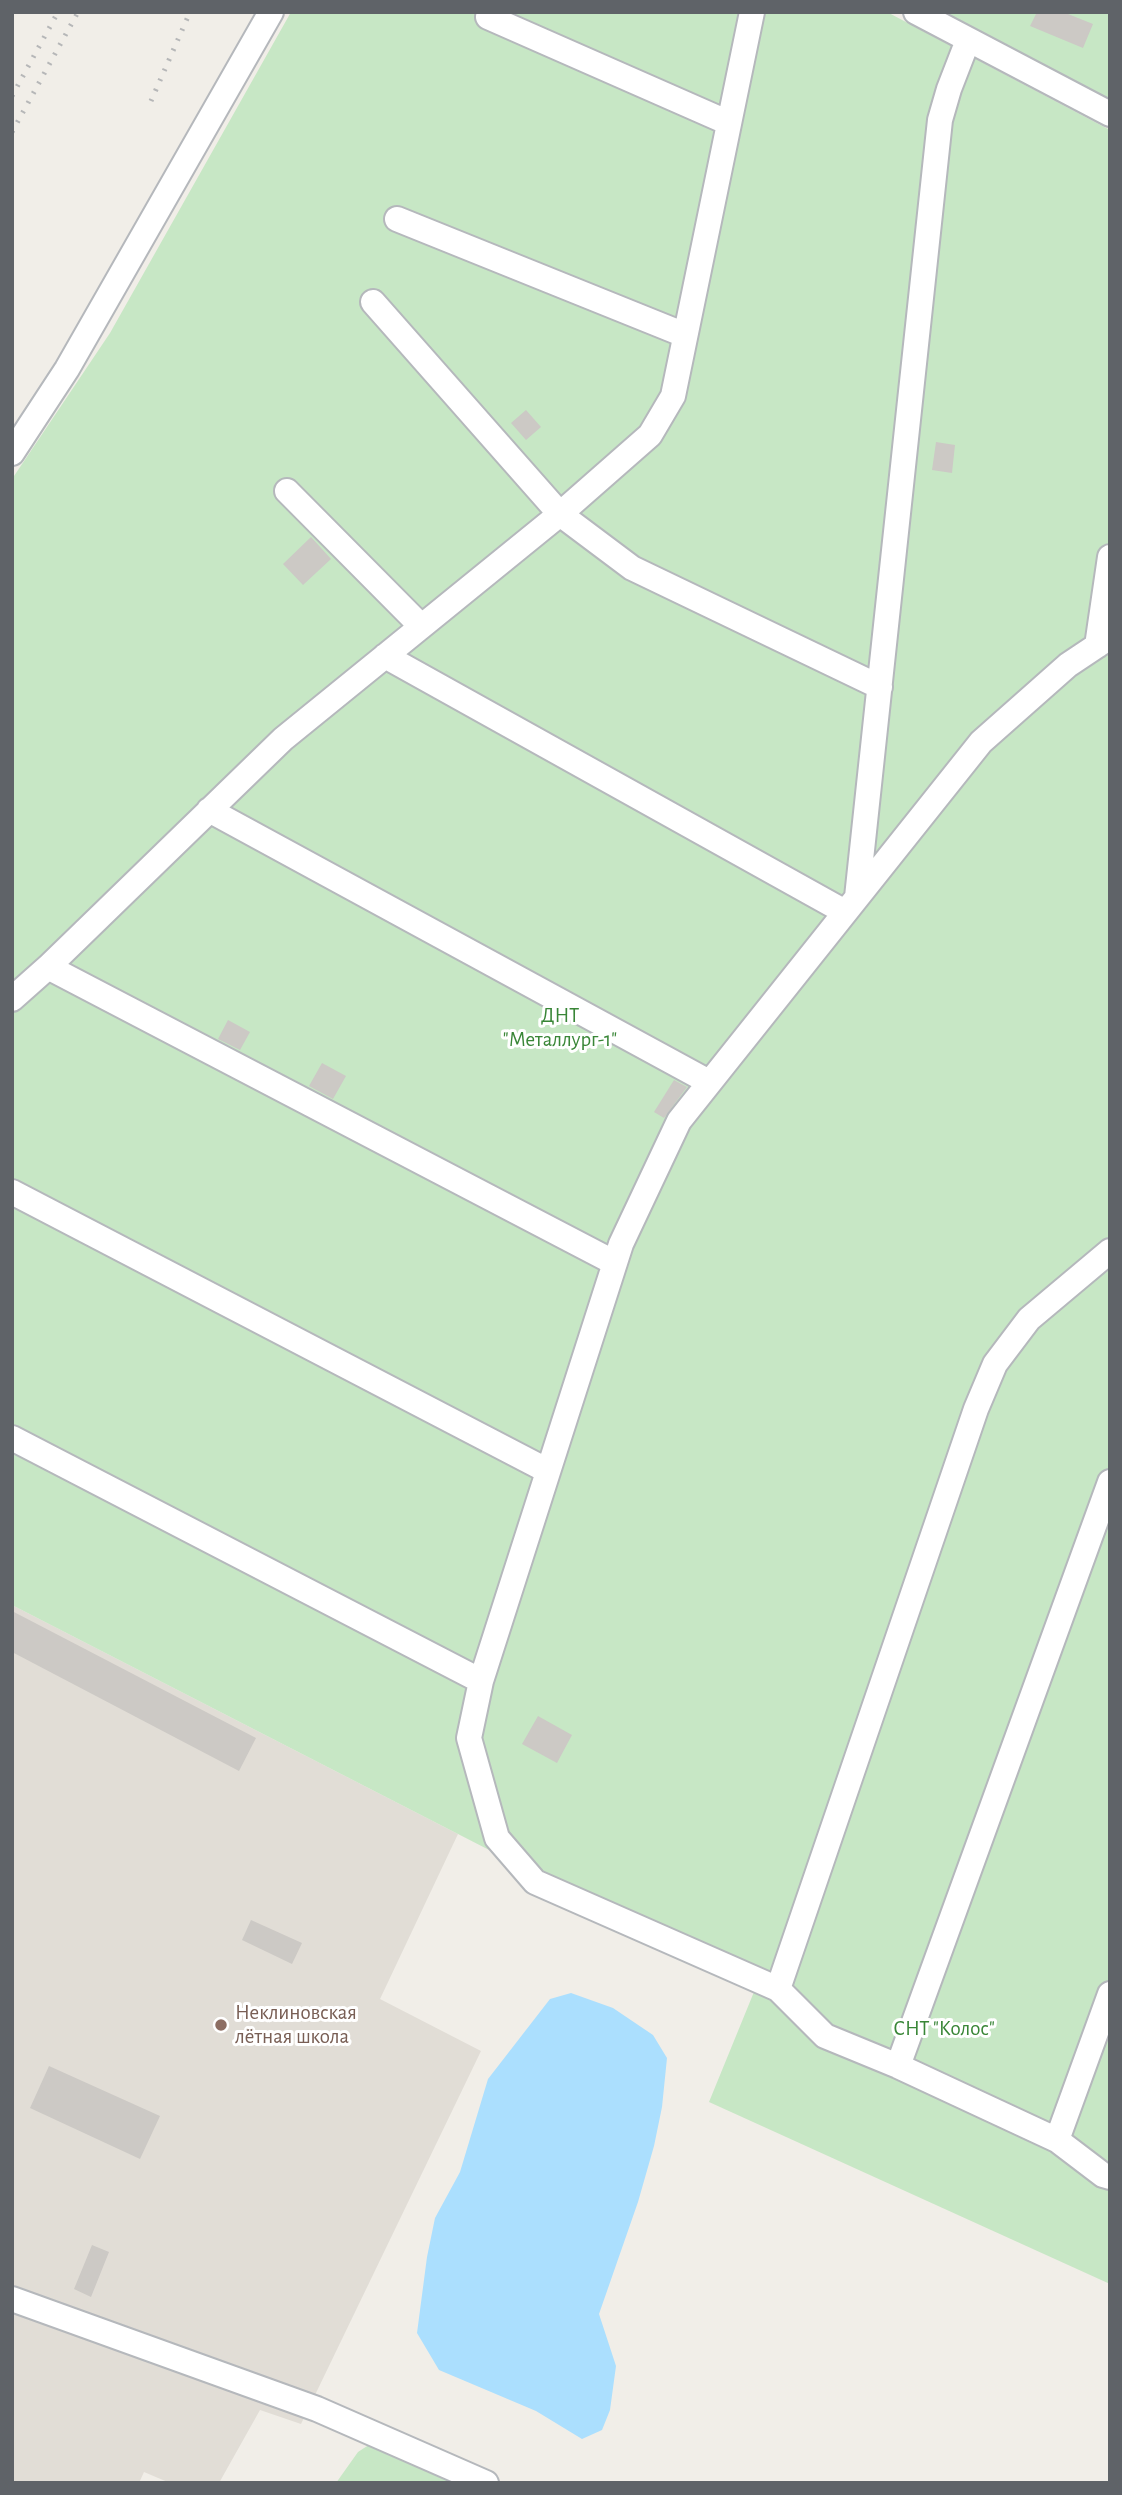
<!DOCTYPE html>
<html>
<head>
<meta charset="utf-8">
<style>
	body { margin:0 }
	#map { position:relative; width:1122px; height:2495px; overflow:hidden; background:#f1eee8; font-family:"Alegreya Sans",sans-serif }
	canvas { display:block }
	.frame { position:absolute; inset:0; border:14px solid #5f6368; pointer-events:none }
</style>
</head>
<body>
<div id="map">
<canvas width="1122" height="2495"></canvas>
<div class="frame"></div>
</div>
<script>
const ctx = document.querySelector('canvas').getContext('2d');
ctx.lineJoin = 'round';
function paint(path, color) {
  ctx.fillStyle = color;
  ctx.fill(path, 'evenodd');
}
function shape(rows) {
  const path = new Path2D();
  for (const r of rows) {
    path.moveTo(r[0], r[1]);
    for (let i = 2; i < r.length; i += 2) path.lineTo(r[i], r[i + 1]);
  }
  return path;
}
function trace(path, color, width, dash) {
  ctx.strokeStyle = color;
  ctx.lineWidth = width;
  ctx.lineCap = dash ? 'butt' : 'round';
  ctx.setLineDash(dash || []);
  ctx.stroke(path);
}
function label(font, color, halo, rows, align = 'center') {
  ctx.font = font + ' "Alegreya Sans",sans-serif';
  ctx.lineWidth = 6;
  ctx.setLineDash([]);
  ctx.textBaseline = 'middle';
  ctx.strokeStyle = halo;
  ctx.fillStyle = color;
  for (const [text, x, y, turn = 0] of rows) {
    ctx.save();
    ctx.translate(x, y);
    ctx.rotate((+turn || 0) * Math.PI / 180);
    ctx.textAlign = isNaN(turn) ? turn : align;
    if (halo) ctx.strokeText(text, 0, 0);
    ctx.fillText(text, 0, 0);
    ctx.restore();
  }
}
paint(shape([
	[12,1605,458,1834,380,1999,481,2051,301,2424,260,2410,219,2483,170,2483,144,2472,139,2483,12,2483]
]), '#e1ddd6');
paint(shape([
	[291,12,887,12,1110,130,1110,2284,709,2102,756,1987,12,1605,12,479,110,333],
	[937,12,1110,12,1110,104],
	[384,2435,492,2483,336,2483,358,2452]
]), '#c7e7c5');
paint(shape([
	[571,1993,613,2008,653,2035,667,2058,662,2107,654,2146,638,2202,599,2314,616,2366,610,2410,602,2430,582,2439,536,2411,439,2370,417,2333,427,2257,435,2218,460,2172,488,2079,550,1999]
]), '#abdffe');
paint(shape([
	[1037,12,1063,12,1093,24,1083,48,1030,26],
	[526,410,541,427,526,440,511,423],
	[936,442,955,445,952,473,932,470],
	[311,537,331,559,303,585,283,564],
	[228,1020,250,1032,240,1050,218,1039],
	[322,1063,346,1076,333,1099,309,1086],
	[674,1080,687,1087,664,1118,654,1112],
	[12,1611,256,1738,239,1771,12,1652],
	[538,1716,572,1735,557,1763,522,1744],
	[251,1920,302,1943,292,1964,242,1940],
	[49,2066,160,2116,140,2159,30,2108],
	[92,2245,109,2252,91,2297,74,2289]
]), '#ccc9c5');
const minor = shape([
	[916,12,1110,114],
	[488,17,729,123],
	[397,219,685,335],
	[373,302,560,514,632,568,880,687],
	[12,453,67,369,271,12],
	[287,491,421,626],
	[1110,637,1068,665,981,742,679,1121,621,1244,481,1681,469,1738,497,1838,535,1882,778,1989,825,2036,898,2066,1057,2140,1103,2175,1110,2177],
	[1097,646,1110,557],
	[385,656,845,912],
	[209,810,709,1082],
	[857,897,940,120,949,89,968,40],
	[48,967,615,1263],
	[12,999,48,967,283,739,560,514,650,435,673,396,752,12],
	[12,1192,548,1471],
	[12,1438,481,1681],
	[778,1989,976,1409,995,1364,1029,1319,1110,1251],
	[898,2066,1110,1482],
	[1057,2140,1110,1994],
	[12,2299,317,2409,486,2483]
]);
trace(minor, '#b5b8bc', 28);
trace(minor, '#fff', 24);
trace(shape([
	[12,96,58,12],
	[151,101,190,12],
	[12,132,78,12]
]), '#b6b7b8', 5, [2, 9]);
for (const [x, y, r, color] of [
	[221,2025,7,"#8d6e63"]
]) {
  const dot = new Path2D();
  dot.arc(x, y, r, 0, 2 * Math.PI);
  ctx.fillStyle = color;
  ctx.fill(dot);
  trace(dot, '#fff', 2.5);
}
label('21px', '#398637', '#fff', [
	["ДНТ",560,1016],
	["\"Металлург-1\"",560,1040],
	["СНТ \"Колос\"",944,2029]
]);
label('21px', '#785e54', '#fff', [
	["Неклиновская",235,2013],
	["лётная школа",235,2037]
], 'left');
</script>
</body>
</html>
